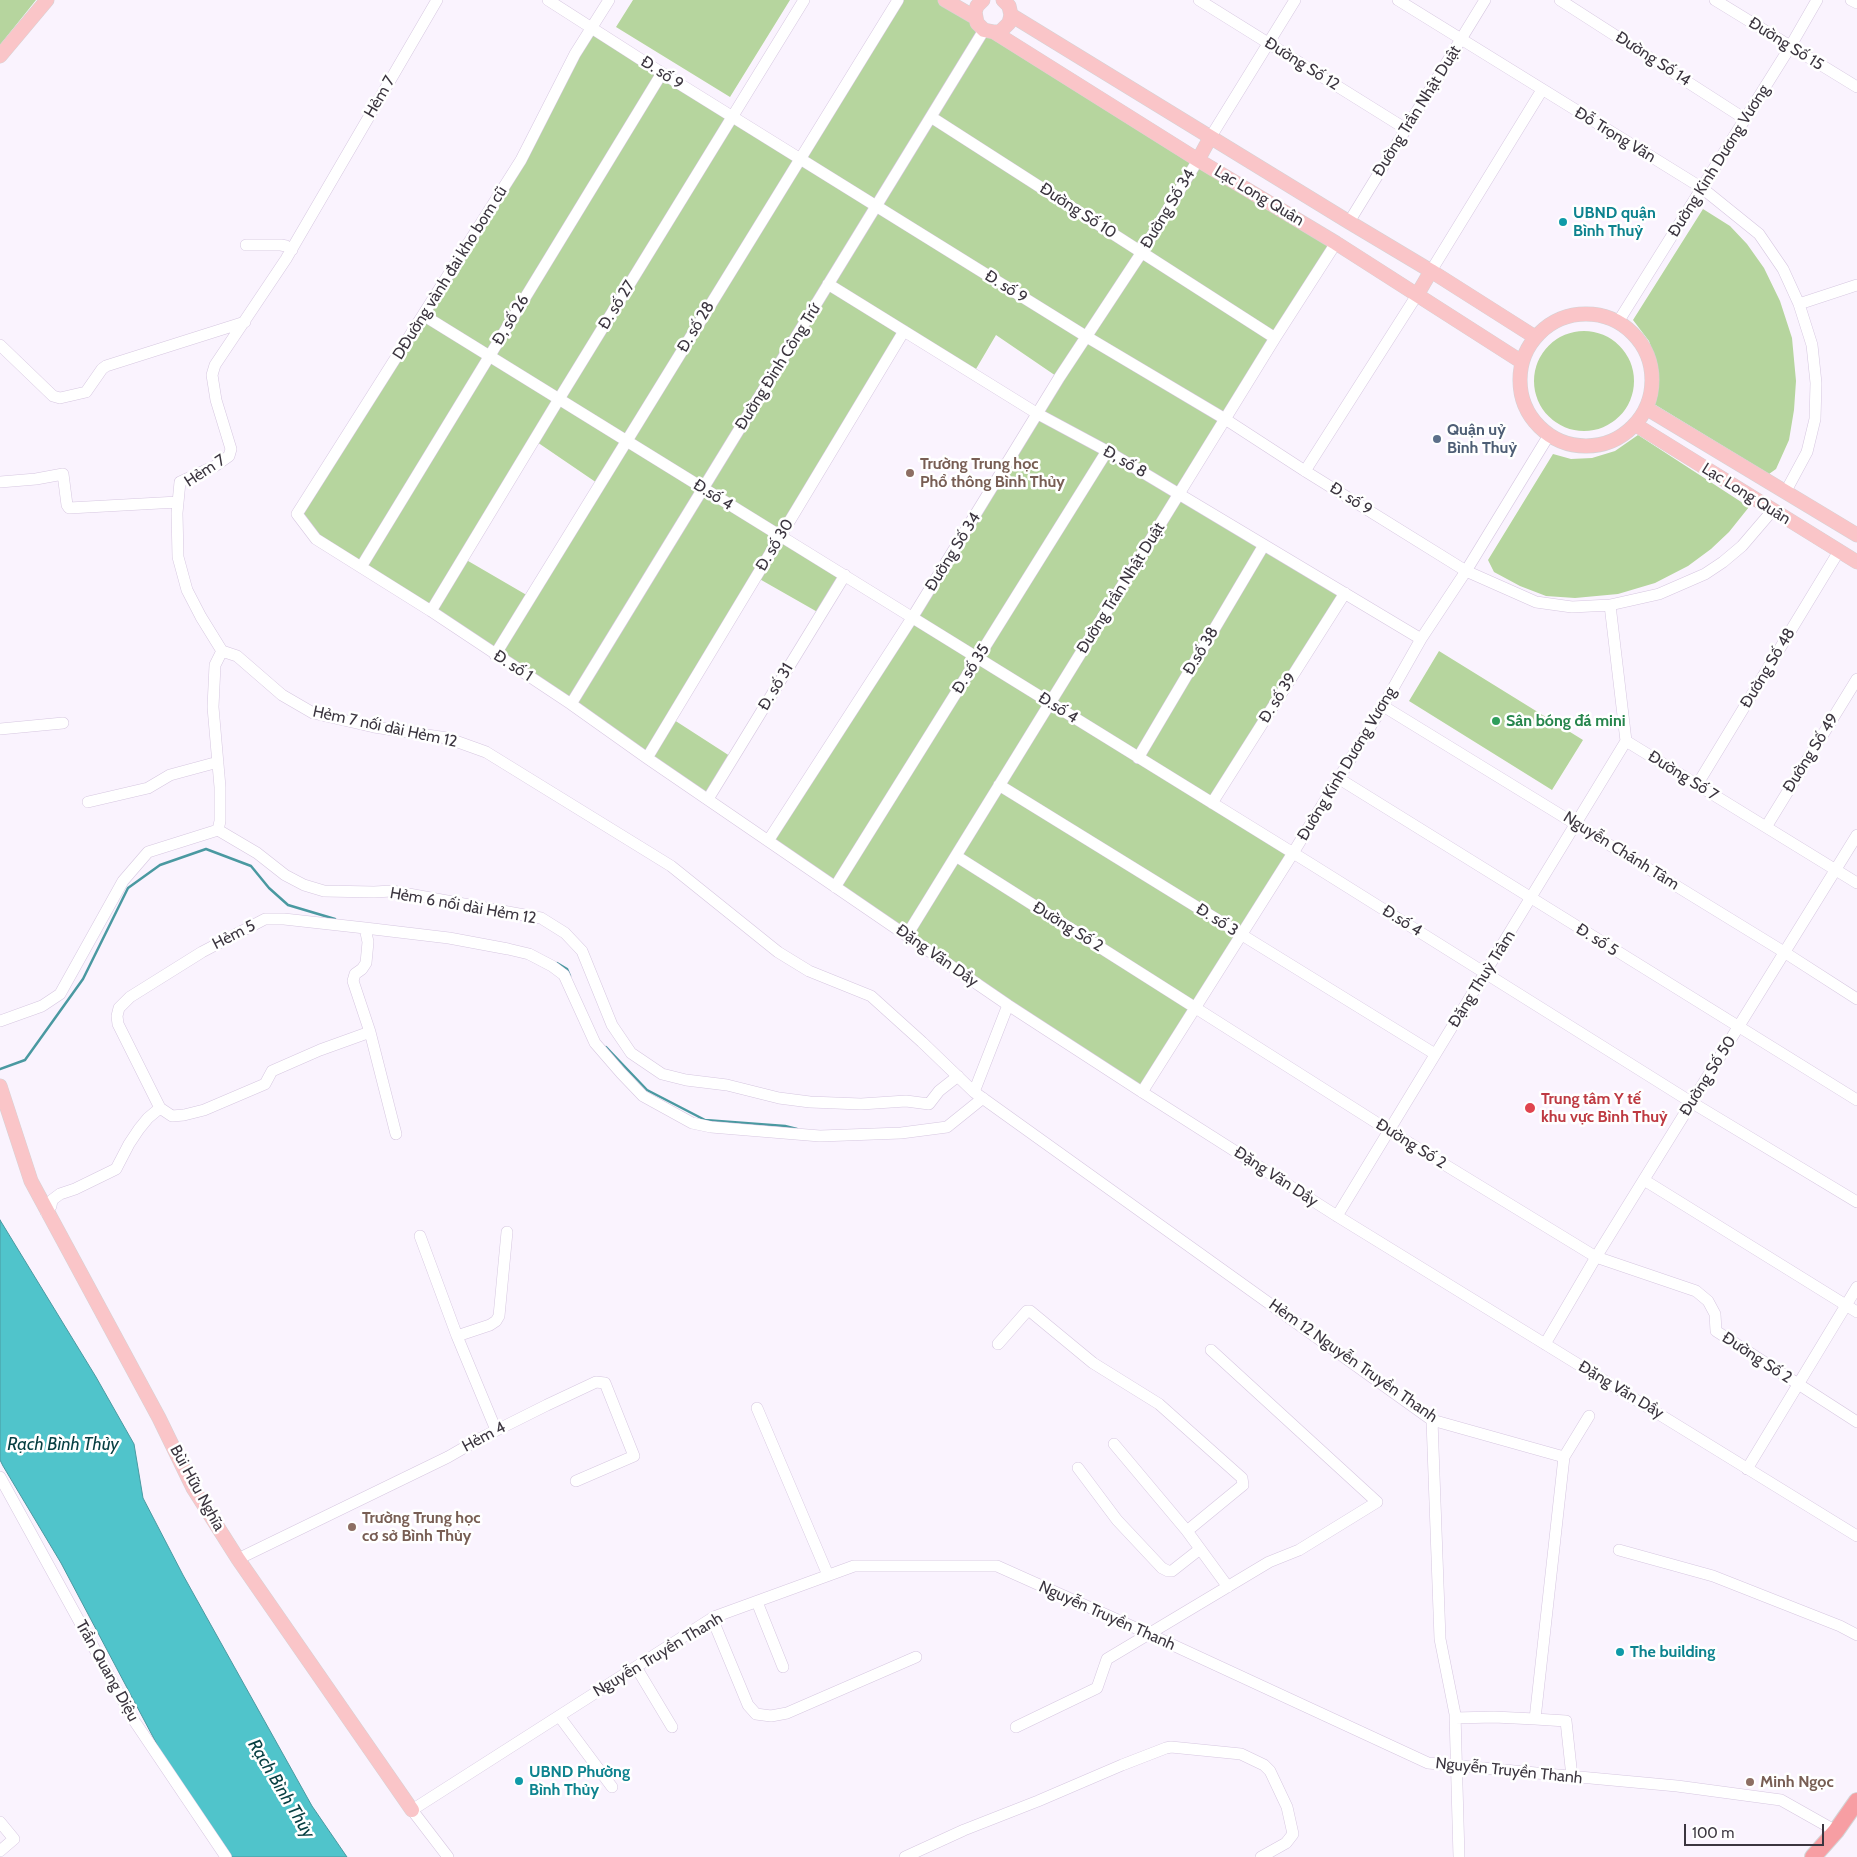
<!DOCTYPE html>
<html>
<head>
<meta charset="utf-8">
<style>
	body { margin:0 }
	#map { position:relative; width:1857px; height:1857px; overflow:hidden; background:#faf3fe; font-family:Cabin,sans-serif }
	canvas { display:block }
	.scale { position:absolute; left:1684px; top:1824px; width:140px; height:22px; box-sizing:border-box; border:2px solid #3b353f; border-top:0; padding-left:6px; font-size:15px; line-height:18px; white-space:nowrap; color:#3b353f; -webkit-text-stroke:4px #fff; paint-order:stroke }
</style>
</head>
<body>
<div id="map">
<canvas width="1857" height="1857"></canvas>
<div class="scale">100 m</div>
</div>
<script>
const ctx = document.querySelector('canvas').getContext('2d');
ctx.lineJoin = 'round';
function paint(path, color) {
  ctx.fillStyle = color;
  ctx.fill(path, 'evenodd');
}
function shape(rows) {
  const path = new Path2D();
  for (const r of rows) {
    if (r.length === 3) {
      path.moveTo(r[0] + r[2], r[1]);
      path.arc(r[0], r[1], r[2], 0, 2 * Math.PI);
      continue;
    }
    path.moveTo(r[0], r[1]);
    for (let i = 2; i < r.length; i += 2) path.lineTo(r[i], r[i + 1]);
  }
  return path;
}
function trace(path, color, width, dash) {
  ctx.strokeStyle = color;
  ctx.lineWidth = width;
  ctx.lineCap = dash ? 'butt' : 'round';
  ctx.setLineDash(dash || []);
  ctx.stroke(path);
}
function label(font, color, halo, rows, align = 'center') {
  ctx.font = font + ' Cabin,sans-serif';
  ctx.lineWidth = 5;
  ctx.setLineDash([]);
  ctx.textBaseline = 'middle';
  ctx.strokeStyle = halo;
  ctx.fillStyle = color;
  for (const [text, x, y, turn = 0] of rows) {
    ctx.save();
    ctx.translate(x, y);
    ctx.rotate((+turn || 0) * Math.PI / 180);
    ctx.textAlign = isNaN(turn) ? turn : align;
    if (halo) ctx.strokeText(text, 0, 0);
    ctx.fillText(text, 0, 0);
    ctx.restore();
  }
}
paint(shape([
	[0,0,36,0,0,45],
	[633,0,790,0,730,97,616,27],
	[898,0,945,0,1336,243,1179,493,1340,594,1210,801,1293,853,1142,1092,768,841,1059,378,996,335,976,369,847,295,904,331,781,536,845,575,821,614,756,577,671,718,733,758,708,799,316,539,297,514,423,315,593,28,799,159],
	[534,440,600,485,530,597,463,558],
	[1703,209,1730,226,1747,244,1764,268,1780,301,1792,338,1796,381,1794,410,1789,440,1776,469,1769,474,1654,404,1658,385,1657,364,1649,341,1633,320],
	[1584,381,50],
	[1638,435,1749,507,1729,532,1711,549,1688,566,1655,583,1618,594,1575,598,1546,596,1520,586,1494,572,1488,560,1553,454,1571,459,1592,458,1615,451],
	[1439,651,1583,740,1552,790,1409,701]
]), '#b6d59e');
const water = shape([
	[0,1220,96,1377,134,1444,143,1498,183,1575,312,1806,347,1857,230,1857,161,1752,61,1563,3,1466,0,1460,0,1220]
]);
paint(water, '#50c4cb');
trace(water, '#4a99a1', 1);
trace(shape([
	[557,963,567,969,570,976],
	[606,1047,647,1090,705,1120,785,1126,797,1129],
	[0,1069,25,1060,83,979,128,888,160,865,206,849,251,866,269,888,288,905,335,919]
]), '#4a99a1', 2.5);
const minor = shape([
	[548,0,662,73,1087,337,1225,419,1305,471,1466,571,1536,602,1572,607,1610,605,1659,594,1705,574,1723,562,1742,546,1772,511],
	[609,0,575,54,521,160,297,514,316,539,431,611,571,704,647,758,1008,1005,1142,1092,1337,1216,1857,1536],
	[1199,0,1406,129],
	[1398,0,1702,188,1759,234,1783,269,1799,304,1812,345,1816,383,1815,419,1807,452,1786,491],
	[1560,0,1745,119],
	[1715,0,1857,87],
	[1851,0,1857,3],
	[931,117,1275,338],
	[1210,138,1295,0],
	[1349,222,1485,0],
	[246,245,281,245,286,246,292,250],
	[1431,271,1542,90],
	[828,284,1038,414,1107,451,1421,639],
	[1799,304,1857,285],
	[423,315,1311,864,1691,1102,1857,1202],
	[1618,322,1790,47,1817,0],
	[0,345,53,396,60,398,86,392,102,369,106,366,245,322],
	[1305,471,1417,295],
	[0,482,36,479,63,474,67,505,69,508,178,502],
	[361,567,662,73],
	[1610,605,1626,741,1857,883],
	[431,611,559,399,804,0],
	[222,651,201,617,187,590,178,557,177,513,180,482,215,466,229,456,231,449,216,400,212,375,215,365,286,259,437,0],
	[495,655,898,0],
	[571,704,984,30],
	[1383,706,1784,952,1857,999],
	[0,729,63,723],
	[647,758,904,331],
	[1138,758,1264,545],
	[1338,778,1857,1100],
	[999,785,1435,1054],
	[1697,785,1839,551],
	[708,799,845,575],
	[88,802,148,788,170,775,218,762],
	[1212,803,1345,593],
	[1766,827,1857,679],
	[218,830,257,853,285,875,304,885,324,891,374,892,392,891,541,918,565,933,582,951,612,1025,631,1053,662,1074,686,1080,727,1085,779,1098,810,1102,861,1104,906,1101,929,1104,939,1091,958,1076],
	[768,841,912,618,1059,378,1142,252,1198,160],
	[956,856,1388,1130,1596,1257,1696,1291,1708,1301,1715,1314,1716,1331,1857,1422],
	[835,887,1107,451],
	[365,928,449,938,508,949,529,954,552,966,564,975,595,1043,621,1073,643,1096,692,1123,711,1127,820,1136,901,1133,947,1127,983,1098],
	[907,935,1275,338,1336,243],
	[1008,1005,974,1092,1432,1420,1564,1457,1535,1719,1566,1721,1572,1777],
	[0,1021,42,1006,60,994,123,881,148,852,218,830,220,821,220,787,213,707,215,665,222,651,237,656,282,695,313,713,374,727,447,738,486,752,671,866,778,952,809,971,871,996,922,1042,974,1092],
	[1142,1092,1293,853,1383,706,1421,639,1466,571,1549,435],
	[160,1108,172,1116,184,1115,204,1110,265,1084,272,1071,320,1050,370,1032],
	[1644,1180,1857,1312],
	[46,1212,51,1206,52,1200,60,1194,75,1189,116,1169,129,1144,139,1129,148,1118,160,1108,118,1024,117,1016,119,1008,130,997,202,952,265,919,284,919,365,928,368,942,366,963,362,969,355,974,353,981,370,1032,396,1134],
	[1337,1216,1626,741],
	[420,1236,457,1336],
	[998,1344,1027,1311,1030,1311,1093,1363,1159,1404,1242,1478,1243,1485,1187,1531,1228,1587],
	[1545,1344,1596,1257,1857,835],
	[757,1408,828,1575],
	[1432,1420,1440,1639,1455,1714,1459,1857],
	[496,1430,457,1336,490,1325,496,1321,499,1316,507,1232],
	[1114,1444,1187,1531],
	[1564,1457,1589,1416],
	[1078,1468,1117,1520,1162,1568,1168,1571,1172,1571,1200,1549],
	[1747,1469,1857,1287],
	[0,1477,133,1719,226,1857],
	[1619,1550,1713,1576,1840,1626,1857,1635],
	[238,1559,448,1457,481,1438,547,1405,596,1382,605,1383,634,1456,576,1481],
	[757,1602,783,1667],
	[712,1618,748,1705,756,1714,771,1716,787,1713,916,1657],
	[636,1667,672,1727],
	[559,1716,612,1787],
	[1455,1718,1494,1717,1535,1719],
	[1016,1727,1097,1688,1107,1659,1269,1562,1299,1550,1377,1502,1211,1350],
	[0,1822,14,1839,0,1851],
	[448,1857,412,1810,714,1617,854,1566,997,1566,1149,1634,1428,1763,1677,1786,1781,1800,1836,1831],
	[905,1857,964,1830,1038,1801,1122,1765,1166,1748,1171,1747,1241,1754,1264,1765,1270,1771,1287,1807,1293,1834,1286,1843,1261,1857]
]);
const major = shape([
	[945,0,976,18],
	[983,0,977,6,975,12,977,23,984,30,994,32,1000,32,1009,23,1011,15,1009,6,1003,0],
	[1011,15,1349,222,1431,271,1535,337],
	[994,32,1198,160,1336,243,1522,362],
	[0,56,47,0],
	[1198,160,1210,138],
	[1417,295,1431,271],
	[1586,380,66],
	[1646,408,1857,535],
	[1636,425,1857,562],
	[0,1086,31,1181,159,1418,193,1488,238,1559,412,1810]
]);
const highway = shape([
	[1813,1857,1836,1831,1857,1801]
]);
trace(minor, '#d6c7e0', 12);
trace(major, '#d4d3d5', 15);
trace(highway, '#d4d3d5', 18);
trace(minor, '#fff', 11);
trace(major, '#fac5c8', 14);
trace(highway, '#f79ea3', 16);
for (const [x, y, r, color] of [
	[1563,222,5,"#0f9aa8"],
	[1437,439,5,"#5c6f8a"],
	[910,473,5,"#8d6e63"],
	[1496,721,5,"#2e9e5b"],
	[1530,1108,6,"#e0444e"],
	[352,1527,5,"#8d6e63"],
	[1620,1652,5,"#0f9aa8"],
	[519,1781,5,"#0f9aa8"],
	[1750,1782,5,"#8d6e63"]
]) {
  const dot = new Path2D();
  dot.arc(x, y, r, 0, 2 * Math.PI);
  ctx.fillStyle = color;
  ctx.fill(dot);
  trace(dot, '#fff', 2);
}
label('16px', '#3b353f', '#fff', [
	["Đường Số 15",1786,44,32],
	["Đường Số 14",1653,59,33],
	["Đường Số 12",1302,64,32],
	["Đ. số 9",662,73,33],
	["Hẻm 7",380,97,-60],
	["Đường Trần Nhật Duật",1417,111,-58],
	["Đỗ Trọng Văn",1615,135,31],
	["Đường Kinh Dương Vương",1719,161,-58],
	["Lạc Long Quân",1259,196,31],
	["Đường Số 34",1168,209,-59],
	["Đường Số 10",1078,211,33],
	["DĐường vành đai kho bom cũ",450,273,-58],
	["Đ. số 9",1006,287,32],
	["Đ. số 27",617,305,-58],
	["Đ, số 26",511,320,-59],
	["Đ. số 28",696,327,-59],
	["Đường Đinh Công Trứ",778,367,-58],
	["Đ, số 8",1125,462,30],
	["Hẻm 7",205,471,-33],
	["Lạc Long Quân",1746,494,32],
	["Đ.số 4",713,495,32],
	["Đ. số 9",1351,499,32],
	["Đ. số 30",775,545,-59],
	["Đường Số 34",953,552,-58],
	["Đường Trần Nhật Duật",1121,588,-58],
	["Đ.số 38",1201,651,-59],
	["Đ. số 1",513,666,33],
	["Đường Số 48",1768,668,-59],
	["Đ. số 35",971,669,-58],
	["Đ. số 31",776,687,-59],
	["Đ. số 39",1278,698,-58],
	["Đ.số 4",1058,708,32],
	["Hẻm 7 nối dài Hẻm 12",385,727,12],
	["Đường Số 49",1811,753,-58],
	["Đường Kinh Dương Vương",1347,764,-59],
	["Đường Số 7",1683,776,32],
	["Nguyễn Chánh Tâm",1621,851,32],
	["Hẻm 6 nối dài Hẻm 12",463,906,10],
	["Đ. số 3",1217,920,32],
	["Đ.số 4",1402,921,32],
	["Đường Số 2",1068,927,32],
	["Hẻm 5",234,935,-27],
	["Đ. số 5",1597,940,32],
	["Đặng Văn Dầy",937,956,35],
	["Đặng Thuỳ Trâm",1482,979,-58],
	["Đường Số 50",1708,1076,-58],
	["Đường Số 2",1411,1144,32],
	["Đặng Văn Dầy",1276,1177,33],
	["Đường Số 2",1757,1358,33],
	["Hẻm 12 Nguyễn Truyền Thanh",1353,1361,35],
	["Đặng Văn Dầy",1621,1390,31],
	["Hẻm 4",484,1437,-28],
	["Bùi Hữu Nghĩa",197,1488,61],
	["Nguyễn Truyền Thanh",1107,1616,24],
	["Nguyễn Truyền Thanh",658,1655,-31],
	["Trần Quang Diệu",107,1671,61],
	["Nguyễn Truyền Thanh",1509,1771,6]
]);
label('bold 16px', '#0d838f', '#fff', [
	["UBND quận",1573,213],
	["Bình Thuỷ",1573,231],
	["The building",1630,1652],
	["UBND Phường",529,1772],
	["Bình Thủy",529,1790]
], 'left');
label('bold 16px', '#4e5e75', '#fff', [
	["Quận uỷ",1447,430],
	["Bình Thuỷ",1447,448]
], 'left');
label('bold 16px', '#785e54', '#fff', [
	["Trường Trung học",920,464],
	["Phổ thông Bình Thủy",920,482],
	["Trường Trung học",362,1518],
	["cơ sở Bình Thủy",362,1536],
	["Minh Ngọc",1760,1782]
], 'left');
label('bold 16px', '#27864d', '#fff', [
	["Sân bóng đá mini",1506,721]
], 'left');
label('bold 16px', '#be3a42', '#fff', [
	["Trung tâm Y tế",1541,1099],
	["khu vực Bình Thuỷ",1541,1117]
], 'left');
label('italic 18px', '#084043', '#fff', [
	["Rạch Bình Thủy",63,1445],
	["Rạch Bình Thủy",281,1789,59]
]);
</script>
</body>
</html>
